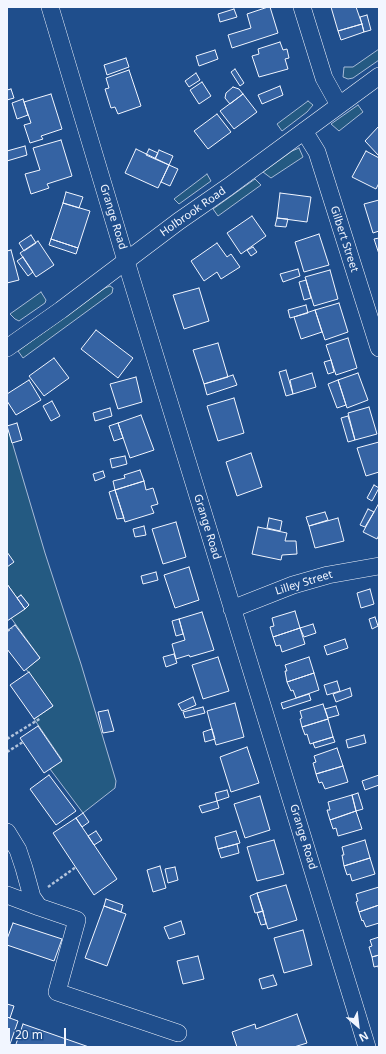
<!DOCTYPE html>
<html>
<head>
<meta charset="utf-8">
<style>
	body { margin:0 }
	#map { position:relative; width:386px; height:1054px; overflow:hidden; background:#1f4e8c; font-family:"Noto Sans",sans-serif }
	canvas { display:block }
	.frame { position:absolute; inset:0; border:8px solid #f2f6ff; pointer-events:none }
	.north { position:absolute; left:338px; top:1006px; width:40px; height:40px; -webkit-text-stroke:3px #1f4e8c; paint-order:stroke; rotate:152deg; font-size:11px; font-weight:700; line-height:16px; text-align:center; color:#f2f6ff }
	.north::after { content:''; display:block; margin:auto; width:14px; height:18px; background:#f2f6ff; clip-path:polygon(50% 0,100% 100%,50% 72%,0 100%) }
	.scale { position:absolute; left:8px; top:1028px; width:58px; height:18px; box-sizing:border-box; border:2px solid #f2f6ff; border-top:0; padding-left:5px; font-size:12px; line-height:14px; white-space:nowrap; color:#f2f6ff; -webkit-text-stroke:3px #1f4e8c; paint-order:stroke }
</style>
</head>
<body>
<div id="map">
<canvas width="386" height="1054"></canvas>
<div class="frame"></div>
<div class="north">N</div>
<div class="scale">20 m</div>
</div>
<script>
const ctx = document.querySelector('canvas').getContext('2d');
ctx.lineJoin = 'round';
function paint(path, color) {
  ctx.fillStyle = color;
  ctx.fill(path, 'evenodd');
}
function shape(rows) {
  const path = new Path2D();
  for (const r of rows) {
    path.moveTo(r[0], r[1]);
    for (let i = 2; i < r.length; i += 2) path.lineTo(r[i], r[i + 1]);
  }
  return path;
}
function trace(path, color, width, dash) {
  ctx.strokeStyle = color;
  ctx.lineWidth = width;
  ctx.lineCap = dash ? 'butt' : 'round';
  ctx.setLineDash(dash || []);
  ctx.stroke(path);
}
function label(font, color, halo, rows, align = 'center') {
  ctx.font = font + ' "Noto Sans",sans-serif';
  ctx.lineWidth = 3;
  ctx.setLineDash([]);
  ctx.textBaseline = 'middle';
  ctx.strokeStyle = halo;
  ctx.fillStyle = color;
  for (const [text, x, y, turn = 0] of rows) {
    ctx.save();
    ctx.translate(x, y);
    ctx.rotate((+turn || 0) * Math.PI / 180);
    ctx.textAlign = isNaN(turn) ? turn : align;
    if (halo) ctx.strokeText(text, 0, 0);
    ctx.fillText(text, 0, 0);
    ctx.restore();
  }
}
const green = shape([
	[379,49,379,60,353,78,348,79,343,77,344,67,353,67,379,49],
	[308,101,313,105,307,112,282,131,277,124,308,101],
	[358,105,363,112,339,131,331,124,358,105],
	[299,148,303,157,271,178,263,172,292,151,299,148],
	[207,174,211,181,179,204,174,199,207,174],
	[255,179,261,185,218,216,213,209,255,179],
	[110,286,113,288,112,293,23,358,18,351,105,288,110,286],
	[41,292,46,300,45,303,19,321,15,319,10,314,41,292],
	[7,425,45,553,81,664,116,781,115,788,83,813,50,769,62,760,34,719,53,706,26,669,40,658,11,618,29,605,21,595,17,598,7,584,7,425]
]);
paint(green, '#245a82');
trace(green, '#a8bbd7', 1);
const building = shape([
	[268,7,270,7,278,33,232,48,228,35,251,28,247,14,268,7],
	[331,7,356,7,362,24,338,31,331,7],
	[234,9,237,17,220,22,218,14,234,9],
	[367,15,371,30,364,32,360,17,367,15],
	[362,24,364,32,341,40,338,31,362,24],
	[280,42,283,50,287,49,289,58,285,59,288,69,259,77,252,56,259,54,258,49,280,42],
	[215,50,218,59,199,66,196,56,215,50],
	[126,58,129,67,107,75,104,65,126,58],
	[235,69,244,83,240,86,231,72,235,69],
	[129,70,141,106,118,114,115,107,111,108,105,89,109,88,106,78,129,70],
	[196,73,200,80,189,87,185,81,196,73],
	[202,82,211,96,199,104,190,90,202,82],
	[280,86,283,95,262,104,258,95,280,86],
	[233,87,239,89,243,94,230,104,225,98,226,93,233,87],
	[11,89,14,98,7,100,7,90,11,89],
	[51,94,62,129,41,136,43,139,30,143,24,125,31,123,24,102,51,94],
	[243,94,257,112,234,129,220,111,243,94],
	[23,99,28,115,17,119,12,103,23,99],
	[217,114,231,132,208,149,194,131,217,114],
	[379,126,379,156,365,141,379,126],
	[61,140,72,176,47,184,49,188,31,194,25,174,40,170,33,148,61,140],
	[25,146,27,155,7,161,7,151,25,146],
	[136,149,169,165,158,188,125,173,136,149],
	[149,149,158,153,155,159,146,155,149,149],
	[159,150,173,156,169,165,155,159,159,150],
	[366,151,379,158,379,183,376,189,352,177,366,151],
	[169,165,178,169,170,186,161,182,169,165],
	[66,192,83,197,79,208,63,203,66,192],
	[280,193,311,197,307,222,277,218,280,193],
	[379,200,379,231,373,233,364,204,379,200],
	[63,203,90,211,78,248,51,239,63,203],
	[252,216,266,236,241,254,227,233,252,216],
	[277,218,288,219,286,227,275,226,277,218],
	[319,234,329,265,304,272,295,242,319,234],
	[31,235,36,243,24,251,19,243,31,235],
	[379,238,379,254,374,239,379,238],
	[51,239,78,248,76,254,49,245,51,239],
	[38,241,54,265,36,277,20,253,38,241],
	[217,243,227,257,231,254,240,267,221,279,217,272,204,281,191,261,217,243],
	[253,247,257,252,251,256,247,250,253,247],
	[11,250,19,280,7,283,7,251,11,250],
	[23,257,33,272,28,276,17,261,23,257],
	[298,269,300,276,283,282,280,274,298,269],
	[330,270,338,299,314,306,305,277,330,270],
	[306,280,311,298,304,300,299,282,306,280],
	[199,288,209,321,184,329,173,295,199,288],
	[339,303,348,332,325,340,315,310,339,303],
	[306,305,308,313,290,318,288,310,306,305],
	[315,310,322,332,301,339,294,317,315,310],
	[96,330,133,358,118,378,81,349,96,330],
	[348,338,357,368,336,375,326,345,348,338],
	[218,343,228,377,204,384,193,350,218,343],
	[54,358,69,378,44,396,29,376,54,358],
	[331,360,334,372,328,374,324,362,331,360],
	[286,370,293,394,286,396,279,372,286,370],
	[312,373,316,387,293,394,290,380,312,373],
	[358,373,368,400,347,408,338,380,358,373],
	[233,375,237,385,207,395,204,384,233,375],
	[136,377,142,402,118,409,110,384,136,377],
	[29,380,41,400,16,415,7,401,7,394,29,380],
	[338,380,346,405,337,408,328,384,338,380],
	[234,398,244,433,218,441,207,406,234,398],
	[52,401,60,416,51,421,43,406,52,401],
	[369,407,377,434,355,440,348,413,369,407],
	[110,408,112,416,95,421,93,413,110,408],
	[141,415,154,450,130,458,118,423,141,415],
	[348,416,355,440,348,442,341,418,348,416],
	[17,423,22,440,12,443,7,426,17,423],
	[118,423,123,438,114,441,109,426,118,423],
	[379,442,379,472,366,476,357,448,379,442],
	[251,453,262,487,237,496,226,462,251,453],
	[125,456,127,464,112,468,110,459,125,456],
	[140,470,144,481,115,490,113,481,125,478,124,475,140,470],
	[103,471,105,477,95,481,93,474,103,471],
	[144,481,146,490,153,488,158,504,151,506,154,513,125,522,115,490,144,481],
	[374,485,379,488,372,501,367,498,374,485],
	[115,490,124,518,117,519,109,492,115,490],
	[379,503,379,535,377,539,363,532,379,503],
	[368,509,374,512,365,527,360,525,368,509],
	[325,512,328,520,309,526,306,517,325,512],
	[269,518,282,521,280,531,267,528,269,518],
	[338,518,344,541,315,548,309,526,338,518],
	[176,522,186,557,163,564,152,529,176,522],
	[144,526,146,535,135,537,133,529,144,526],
	[258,527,287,533,285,541,296,541,297,554,282,555,281,560,252,554,258,527],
	[7,552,14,562,7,567,7,552],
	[189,567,199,600,175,608,164,575,189,567],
	[156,572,158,580,143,584,141,576,156,572],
	[7,584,25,609,7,621,7,584],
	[370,589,374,604,361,608,357,593,370,589],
	[21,595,29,605,25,609,17,598,21,595],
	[295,611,300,628,273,637,270,627,274,626,272,618,295,611],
	[202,612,214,650,190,657,189,655,176,659,172,644,185,640,179,619,202,612],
	[375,617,378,626,372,629,369,619,375,617],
	[179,619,183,634,176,636,172,621,179,619],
	[313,624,316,633,304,637,300,628,313,624],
	[15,625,40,658,24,671,7,649,7,631,15,625],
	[300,628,305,644,282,652,280,645,276,646,273,637,300,628],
	[345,639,348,648,327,655,324,646,345,639],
	[174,654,177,663,166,667,163,657,174,654],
	[218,657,229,691,203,699,192,665,218,657],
	[309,657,314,673,287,682,285,671,287,671,285,665,309,657],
	[29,672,53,706,34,719,10,685,29,672],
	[314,673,319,690,296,698,293,690,291,691,287,682,314,673],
	[337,681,340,691,327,695,324,685,337,681],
	[350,688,352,696,336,702,333,694,350,688],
	[309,694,311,700,283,709,281,703,309,694],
	[193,697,196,705,182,711,178,704,193,697],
	[235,703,244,737,216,745,207,711,235,703],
	[323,704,328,719,302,727,300,719,302,718,300,711,323,704],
	[336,706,339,715,328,718,325,709,336,706],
	[203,707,205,713,185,718,183,712,203,707],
	[108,710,114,731,103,733,98,712,108,710],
	[328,719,333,737,310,744,307,734,305,735,302,727,328,719],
	[38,726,62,761,44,773,20,738,38,726],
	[212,729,215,739,205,742,203,732,212,729],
	[364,735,366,743,348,748,346,740,364,735],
	[333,737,335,742,315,748,313,743,333,737],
	[247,747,259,783,231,792,220,757,247,747],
	[337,748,343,766,316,774,313,763,316,762,314,756,337,748],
	[343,766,348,782,325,789,322,782,319,783,316,774,343,766],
	[49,775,76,811,56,825,30,789,49,775],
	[379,775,379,785,365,790,362,781,379,775],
	[227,790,229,797,217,801,215,793,227,790],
	[358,793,363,809,356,811,352,795,358,793],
	[352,795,356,811,330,820,327,810,330,810,328,802,352,795],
	[260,796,270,830,245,838,234,804,260,796],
	[217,801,219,808,202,813,199,806,217,801],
	[356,811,362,829,338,836,336,828,333,829,330,820,356,811],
	[83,813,89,822,82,827,76,818,83,813],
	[76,818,117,879,94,895,53,833,76,818],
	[96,831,102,840,94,845,88,836,96,831],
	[236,831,240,843,218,849,215,837,236,831],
	[274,840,284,874,257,881,247,847,274,840],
	[365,840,370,858,344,866,342,855,344,855,342,847,365,840],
	[237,844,239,853,221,858,218,849,237,844],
	[370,858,375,874,352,881,350,874,347,875,344,866,370,858],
	[160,866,166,888,153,892,147,870,160,866],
	[175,867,178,880,168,883,165,869,175,867],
	[286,885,297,920,268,929,257,893,286,885],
	[379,887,379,905,359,912,356,902,358,901,356,894,379,887],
	[257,893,263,911,255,913,250,896,257,893],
	[106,899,123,905,121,912,104,906,106,899],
	[379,905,379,923,366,927,363,920,362,921,359,912,379,905],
	[104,906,126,914,107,966,85,958,104,906],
	[263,911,266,924,261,925,257,913,263,911],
	[181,921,185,934,169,939,164,927,181,921],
	[13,923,62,939,54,961,7,945,7,939,13,923],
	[303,930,312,965,284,973,274,938,303,930],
	[379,937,379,955,372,957,369,947,372,946,370,940,379,937],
	[379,955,379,971,378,966,374,967,372,957,379,955],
	[198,956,204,979,183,984,177,961,198,956],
	[273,975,277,985,262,989,259,979,273,975],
	[7,1004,14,1006,10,1018,7,1017,7,1004],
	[297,1014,307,1043,294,1047,237,1047,232,1032,255,1024,256,1029,297,1014],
	[7,1017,18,1021,9,1047,7,1046,7,1017],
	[23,1024,89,1047,15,1047,23,1024]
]);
paint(building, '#3563a3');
trace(building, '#f2f6ff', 1);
const street = shape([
	[50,7,132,281,367,1047],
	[302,7,324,78,339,105],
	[304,131,317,152,379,348],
	[7,348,61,310,179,221,228,187,379,76],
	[232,609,293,585,328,575,379,566],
	[7,832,18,850,24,868,32,897,39,907,77,920,57,992,178,1033],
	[7,895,39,907]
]);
trace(street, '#f2f6ff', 18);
trace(shape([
	[7,631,12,628],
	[7,739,41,718],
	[7,752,23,742],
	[48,887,76,867]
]), '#b3c4dc', 2.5, [3, 2]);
trace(street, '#1f4e8c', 17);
label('11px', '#f2f6ff', '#1f4e8c', [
	["Holbrook Road",193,212,-35],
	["Grange Road",113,217,73],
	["Gilbert Street",344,239,72],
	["Grange Road",207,527,73],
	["Lilley Street",304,583,-17],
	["Grange Road",303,837,73]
]);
</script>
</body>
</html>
